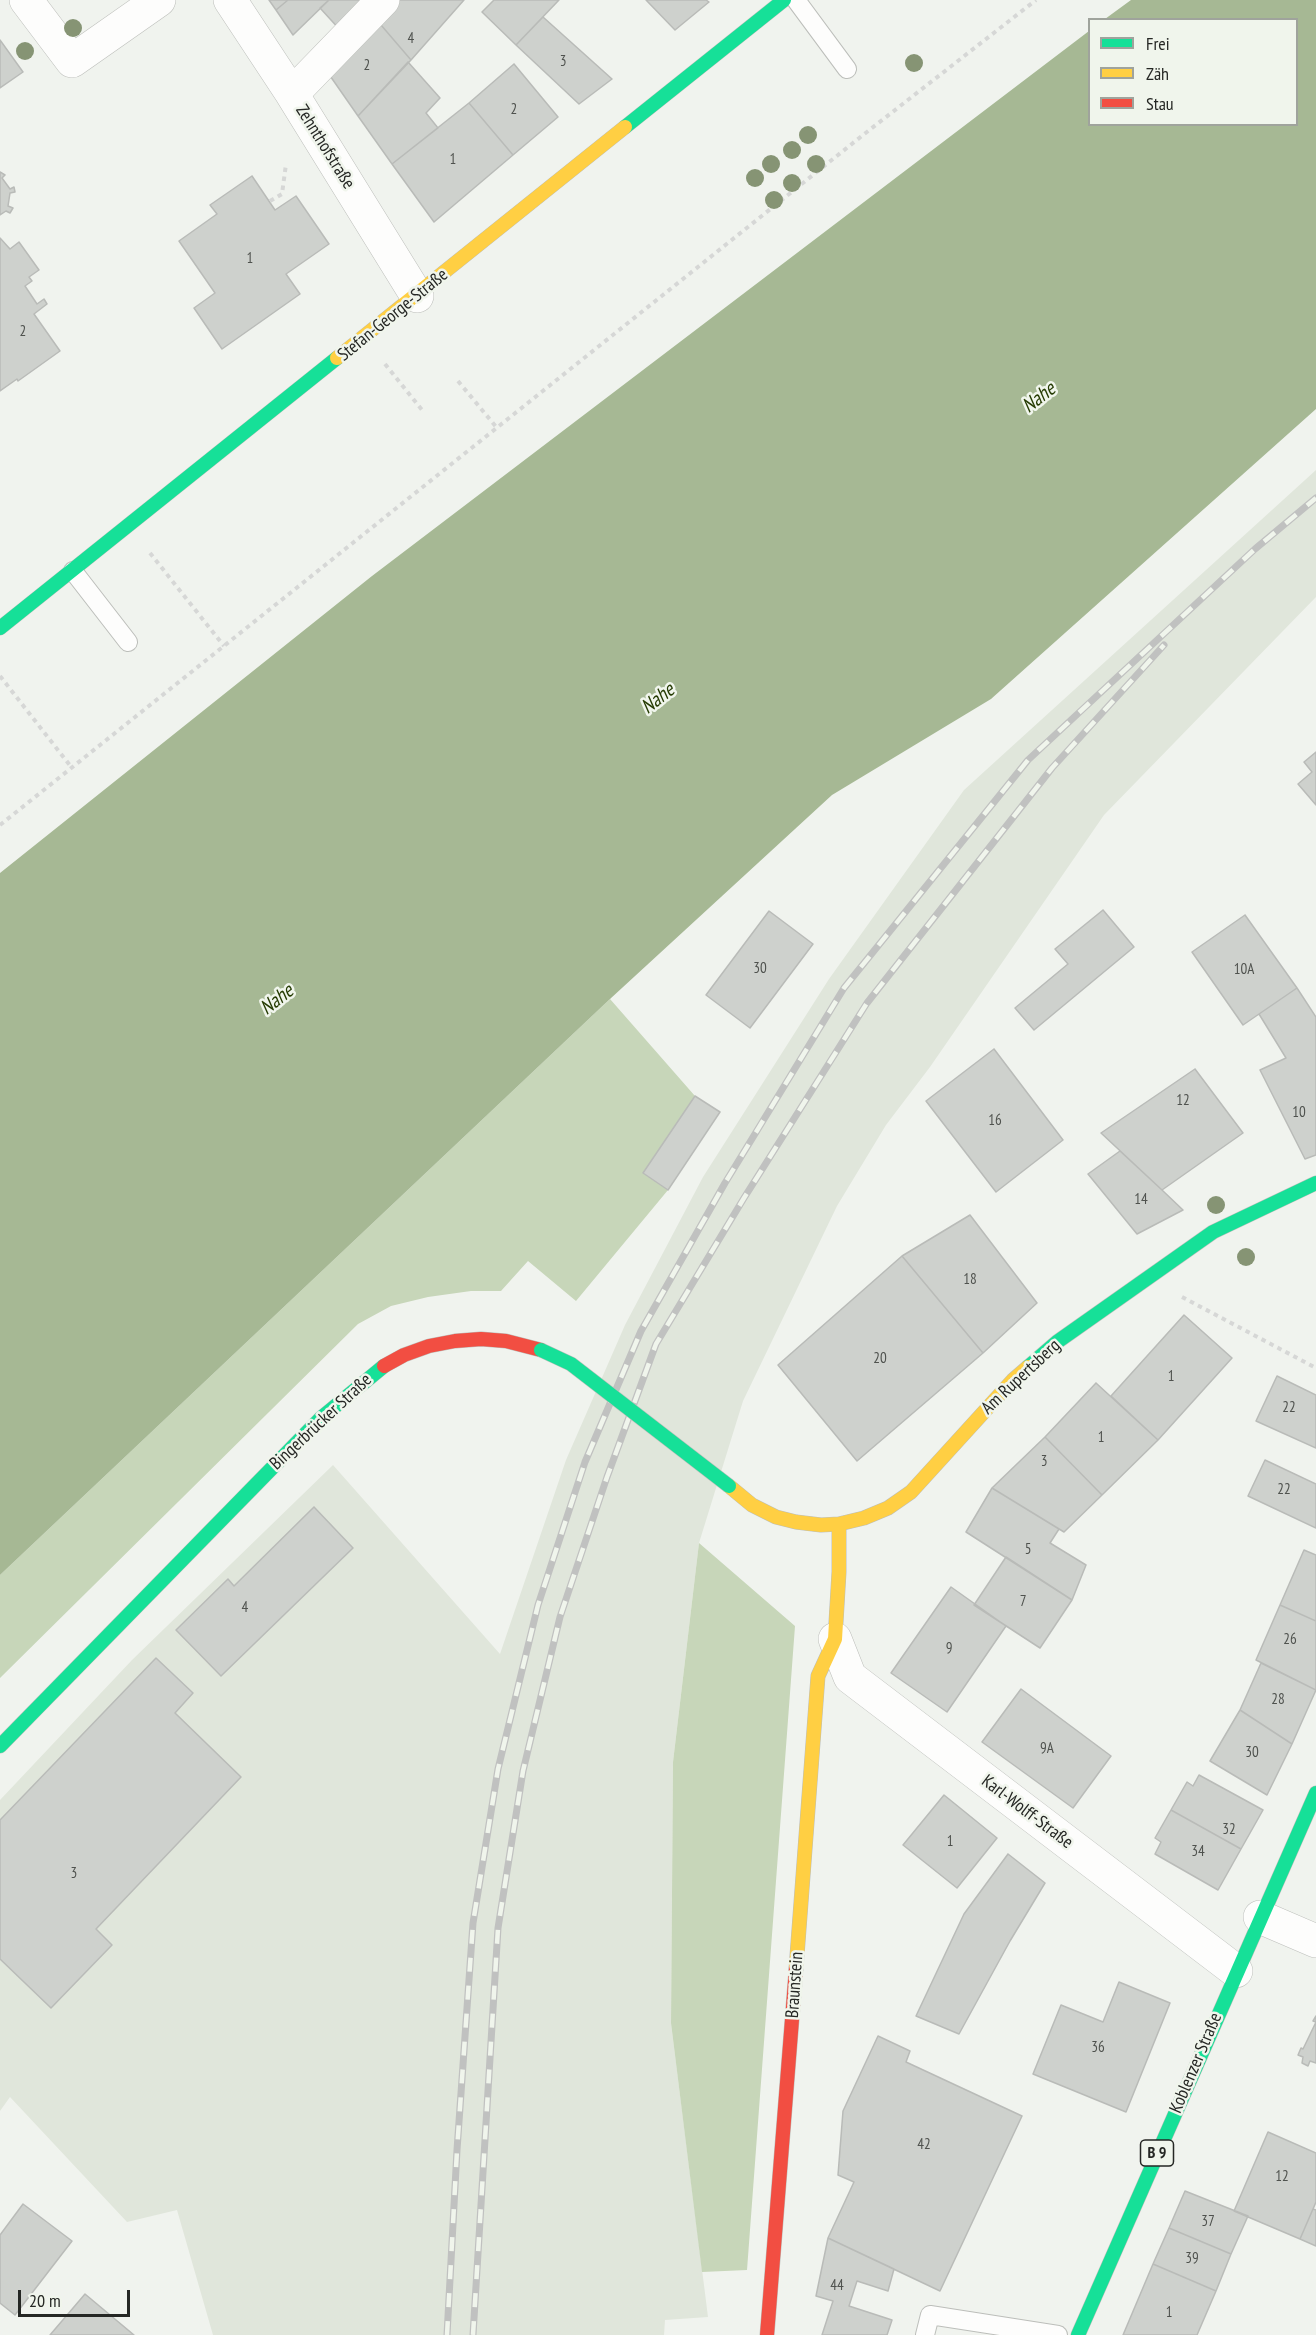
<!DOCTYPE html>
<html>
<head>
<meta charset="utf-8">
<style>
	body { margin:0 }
	#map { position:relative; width:1316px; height:2335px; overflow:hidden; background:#f0f3ee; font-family:"PT Sans Narrow",sans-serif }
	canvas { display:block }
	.legend { position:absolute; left:1088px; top:18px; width:210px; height:108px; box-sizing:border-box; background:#f0f5ec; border:2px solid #9fa39c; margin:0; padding:8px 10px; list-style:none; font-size:18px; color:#252724 }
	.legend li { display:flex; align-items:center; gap:12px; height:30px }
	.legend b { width:30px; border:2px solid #9fa39c }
	.scale { position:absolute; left:18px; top:2290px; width:112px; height:27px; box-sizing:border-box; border:3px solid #252724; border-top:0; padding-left:8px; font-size:18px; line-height:21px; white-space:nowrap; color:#252724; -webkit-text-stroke:4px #f0f5ec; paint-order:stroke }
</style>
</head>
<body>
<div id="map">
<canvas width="1316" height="2335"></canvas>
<ul class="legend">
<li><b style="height:8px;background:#16e098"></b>Frei</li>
<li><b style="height:8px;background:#ffcf43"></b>Zäh</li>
<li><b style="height:8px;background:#f24e42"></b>Stau</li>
</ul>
<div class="scale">20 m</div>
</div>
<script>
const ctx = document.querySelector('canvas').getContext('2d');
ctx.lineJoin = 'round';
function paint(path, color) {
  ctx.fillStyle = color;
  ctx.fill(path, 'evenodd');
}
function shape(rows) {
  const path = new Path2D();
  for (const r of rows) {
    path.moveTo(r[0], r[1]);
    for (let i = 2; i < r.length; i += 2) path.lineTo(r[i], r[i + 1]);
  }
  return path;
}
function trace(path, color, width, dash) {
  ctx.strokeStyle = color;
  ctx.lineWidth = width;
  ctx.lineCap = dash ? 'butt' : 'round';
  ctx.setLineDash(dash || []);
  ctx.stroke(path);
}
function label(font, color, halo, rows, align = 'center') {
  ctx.font = font + ' "PT Sans Narrow",sans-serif';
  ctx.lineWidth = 5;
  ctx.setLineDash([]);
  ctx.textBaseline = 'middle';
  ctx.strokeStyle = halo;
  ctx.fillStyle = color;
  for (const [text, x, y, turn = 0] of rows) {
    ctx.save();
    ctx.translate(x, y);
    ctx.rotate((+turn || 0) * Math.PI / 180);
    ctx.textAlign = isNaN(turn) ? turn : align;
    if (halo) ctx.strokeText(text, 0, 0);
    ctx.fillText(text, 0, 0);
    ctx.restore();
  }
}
paint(shape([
	[1316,470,1316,597,1104,815,930,1067,886,1125,837,1206,743,1401,699,1543,673,1762,671,2023,708,2317,665,2320,664,2335,213,2335,177,2210,127,2222,10,2097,0,2111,0,1800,132,1660,333,1465,500,1654,566,1460,625,1325,703,1177,829,979,964,790]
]), '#e0e6db');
paint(shape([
	[610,999,695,1096,643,1173,668,1190,576,1301,528,1261,501,1291,471,1291,428,1297,391,1306,358,1324,0,1678,0,1575],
	[699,1543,795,1626,747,2270,702,2272,671,2023,673,1762]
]), '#c7d6b9');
paint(shape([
	[1131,0,1316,0,1316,409,991,699,832,795,610,999,0,1575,0,873,372,576,1089,31,1090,124,1296,124,1296,20,1105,19]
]), '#a6b894');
const building = shape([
	[269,0,288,0,276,10,269,0],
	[288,0,329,0,293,35,276,10,288,0],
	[329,0,370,0,342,32,320,8,329,0],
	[391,0,464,0,411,60,375,18,391,0],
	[494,0,559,0,516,45,482,12,494,0],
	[646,0,706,0,709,2,675,30,646,0],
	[543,17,612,79,579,104,516,45,543,17],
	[375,18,411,60,358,116,326,70,375,18],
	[0,40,23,72,0,88,0,40],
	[408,62,440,98,426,113,438,128,392,164,358,116,408,62],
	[514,64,558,117,513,155,469,103,514,64],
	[469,103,513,155,434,222,392,164,469,103],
	[0,172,5,175,2,178,10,189,14,187,15,192,10,193,8,206,13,208,10,213,6,211,0,215,0,172],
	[252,176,275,210,296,196,329,244,286,274,300,294,222,349,194,308,215,293,179,241,217,214,210,205,252,176],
	[0,238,10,249,19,242,39,270,29,277,32,281,25,286,37,304,44,299,47,304,34,314,60,351,18,381,17,379,0,391,0,238],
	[1316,752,1316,805,1298,784,1312,772,1304,762,1316,752],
	[1103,910,1134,947,1034,1030,1015,1008,1068,964,1055,949,1103,910],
	[769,911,813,944,750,1028,706,995,769,911],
	[1245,915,1297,988,1243,1025,1192,952,1245,915],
	[1297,988,1316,1017,1316,1155,1305,1159,1260,1070,1286,1058,1259,1014,1297,988],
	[994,1049,1063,1140,996,1192,926,1101,994,1049],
	[1195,1069,1243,1133,1162,1190,1101,1133,1195,1069],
	[695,1096,720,1112,668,1190,643,1173,695,1096],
	[1120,1151,1162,1190,1183,1210,1137,1234,1088,1174,1120,1151],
	[970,1215,1037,1303,983,1353,902,1256,970,1215],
	[902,1256,983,1353,857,1461,778,1365,902,1256],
	[1184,1315,1232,1358,1158,1440,1111,1396,1184,1315],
	[1277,1376,1316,1395,1316,1448,1256,1421,1277,1376],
	[1096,1383,1158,1440,1102,1495,1045,1437,1096,1383],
	[1045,1437,1102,1495,1064,1532,992,1488,1045,1437],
	[1265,1460,1316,1484,1316,1528,1248,1496,1265,1460],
	[992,1488,1059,1529,1050,1543,1086,1565,1072,1600,966,1532,992,1488],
	[314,1507,353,1548,221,1676,176,1630,228,1579,234,1586,314,1507],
	[1304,1550,1316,1555,1316,1621,1280,1605,1304,1550],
	[1006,1557,1072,1600,1040,1648,974,1605,1006,1557],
	[951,1587,1006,1626,947,1712,891,1673,951,1587],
	[1280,1605,1316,1621,1316,1690,1256,1660,1280,1605],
	[156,1658,193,1693,175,1713,241,1777,96,1929,112,1945,51,2008,0,1959,0,1820,156,1658],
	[1261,1663,1316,1690,1292,1744,1240,1710,1261,1663],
	[1021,1689,1111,1756,1073,1808,982,1742,1021,1689],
	[1240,1710,1292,1744,1267,1795,1210,1761,1240,1710],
	[1199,1775,1263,1810,1241,1849,1171,1810,1187,1782,1193,1786,1199,1775],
	[944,1795,997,1838,957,1888,903,1845,944,1795],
	[1171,1810,1241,1849,1218,1890,1155,1854,1161,1842,1155,1838,1171,1810],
	[1008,1854,1045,1883,1010,1941,959,2034,916,2016,964,1914,1008,1854],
	[1119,1982,1170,2003,1126,2112,1033,2074,1061,2005,1103,2022,1119,1982],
	[1316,2016,1316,2063,1310,2061,1308,2066,1302,2063,1303,2057,1298,2055,1301,2048,1303,2049,1316,2022,1313,2021,1316,2016],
	[878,2036,910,2051,906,2062,1022,2116,940,2291,828,2238,854,2182,838,2175,843,2111,878,2036],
	[1268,2132,1316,2153,1316,2202,1300,2239,1234,2211,1268,2132],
	[1185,2191,1248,2216,1231,2254,1169,2228,1185,2191],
	[23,2204,72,2241,15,2315,0,2303,0,2235,23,2204],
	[1313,2209,1316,2210,1316,2246,1300,2239,1313,2209],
	[1169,2228,1231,2254,1216,2291,1153,2264,1169,2228],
	[828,2238,894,2269,888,2291,857,2281,849,2306,892,2320,887,2335,822,2335,833,2301,816,2296,828,2238],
	[1153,2264,1216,2291,1197,2335,1123,2335,1153,2264],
	[85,2294,134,2335,50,2335,85,2294]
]);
paint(building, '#ced1cd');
trace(building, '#b9bbb8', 1.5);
const lane = shape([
	[796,0,847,69],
	[73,571,128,642],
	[925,2335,930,2315,1058,2335]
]);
const street = shape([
	[26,0,72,61,159,0],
	[230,0,292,94,417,296],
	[292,94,383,0],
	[835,1639,850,1677,1236,1971],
	[1260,1917,1316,1941]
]);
const fast = shape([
	[625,127,784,0],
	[0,628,337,358],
	[1028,1367,1057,1342,1213,1232,1316,1183],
	[0,1746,321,1418,384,1366],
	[1078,2335,1316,1793]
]);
const slow = shape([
	[337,358,625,127],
	[729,1486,752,1505,776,1517,796,1522,821,1525,839,1524,864,1518,888,1508,911,1492,1013,1380,1028,1367],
	[796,1969,818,1676,835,1639,839,1572,839,1524]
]);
const jam = shape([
	[384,1366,404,1355,429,1346,455,1341,481,1339,506,1341,541,1350],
	[767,2335,796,1969]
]);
trace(lane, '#bcbeba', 20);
trace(street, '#bcbeba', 34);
trace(fast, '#bcbeba', 15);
trace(slow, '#bcbeba', 15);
trace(jam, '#bcbeba', 15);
trace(shape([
	[270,201,282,194,286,164],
	[385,364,422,410],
	[458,381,497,428],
	[150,553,224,646],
	[0,676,72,768],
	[0,825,863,135,1036,0],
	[1182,1297,1316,1368]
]), '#d6d7d6', 4, [4.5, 4.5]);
trace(lane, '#fdfdfc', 18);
trace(street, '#fdfdfc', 33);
trace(fast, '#16e098', 14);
trace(slow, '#ffcf43', 14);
trace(jam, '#f24e42', 14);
const rail = shape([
	[447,2335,457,2150,473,1923,498,1769,538,1605,585,1462,641,1331,725,1183,844,988,1028,760,1255,549,1316,498],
	[473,2335,498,1928,523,1771,560,1617,607,1477,656,1344,744,1198,867,1003,1052,768,1164,645]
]);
trace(rail, '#c0c1c0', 7);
trace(rail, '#f0f5ec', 4.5, [14]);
const fastBridge = shape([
	[541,1350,571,1364,729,1486]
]);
trace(fastBridge, '#bcbeba', 15, []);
trace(fastBridge, '#16e098', 14);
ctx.fillStyle = '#869474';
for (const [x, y] of [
	[73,28],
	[25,51],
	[914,63],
	[808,135],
	[792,150],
	[771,164],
	[816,164],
	[755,178],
	[792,183],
	[774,200],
	[1216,1205],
	[1246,1257]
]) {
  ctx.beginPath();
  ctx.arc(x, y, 9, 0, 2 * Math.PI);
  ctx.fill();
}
label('15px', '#4f524e', null, [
	["4",411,39],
	["3",563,62],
	["2",367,66],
	["2",514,110],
	["1",453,160],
	["1",250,259],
	["2",23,332],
	["30",760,969],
	["10A",1244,970],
	["12",1183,1101],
	["10",1299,1113],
	["16",995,1121],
	["14",1141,1200],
	["18",970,1280],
	["20",880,1359],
	["1",1171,1377],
	["22",1289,1408],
	["1",1101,1438],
	["3",1044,1462],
	["22",1284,1490],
	["5",1028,1550],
	["7",1023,1602],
	["4",245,1608],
	["26",1290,1640],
	["9",949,1649],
	["28",1278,1700],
	["9A",1047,1749],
	["30",1252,1753],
	["32",1229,1830],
	["1",950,1842],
	["34",1198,1852],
	["3",74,1874],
	["36",1098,2048],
	["42",924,2145],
	["12",1282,2177],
	["37",1208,2222],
	["39",1192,2259],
	["44",837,2286],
	["1",1169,2313]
]);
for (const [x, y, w] of [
	[1157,2153,33]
]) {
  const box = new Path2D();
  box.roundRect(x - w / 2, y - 13, w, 26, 4.5);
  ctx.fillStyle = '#f0f5ec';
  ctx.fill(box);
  trace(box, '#252724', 1.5);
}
label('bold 16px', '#252724', null, [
	["B 9",1157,2153]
]);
label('18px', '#252724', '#f0f5ec', [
	["Zehnthofstraße",325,147,58],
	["Stefan-George-Straße",393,315,-39],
	["Am Rupertsberg",1021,1377,-43],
	["Bingerbrücker Straße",321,1422,-43],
	["Karl-Wolff-Straße",1027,1812,37],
	["Braunstein",795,1985,-86],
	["Koblenzer Straße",1196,2063,-67]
]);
label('italic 20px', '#263c04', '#f0f5ec', [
	["Nahe",1039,398,-38],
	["Nahe",658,699,-38],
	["Nahe",277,1000,-38]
]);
</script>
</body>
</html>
